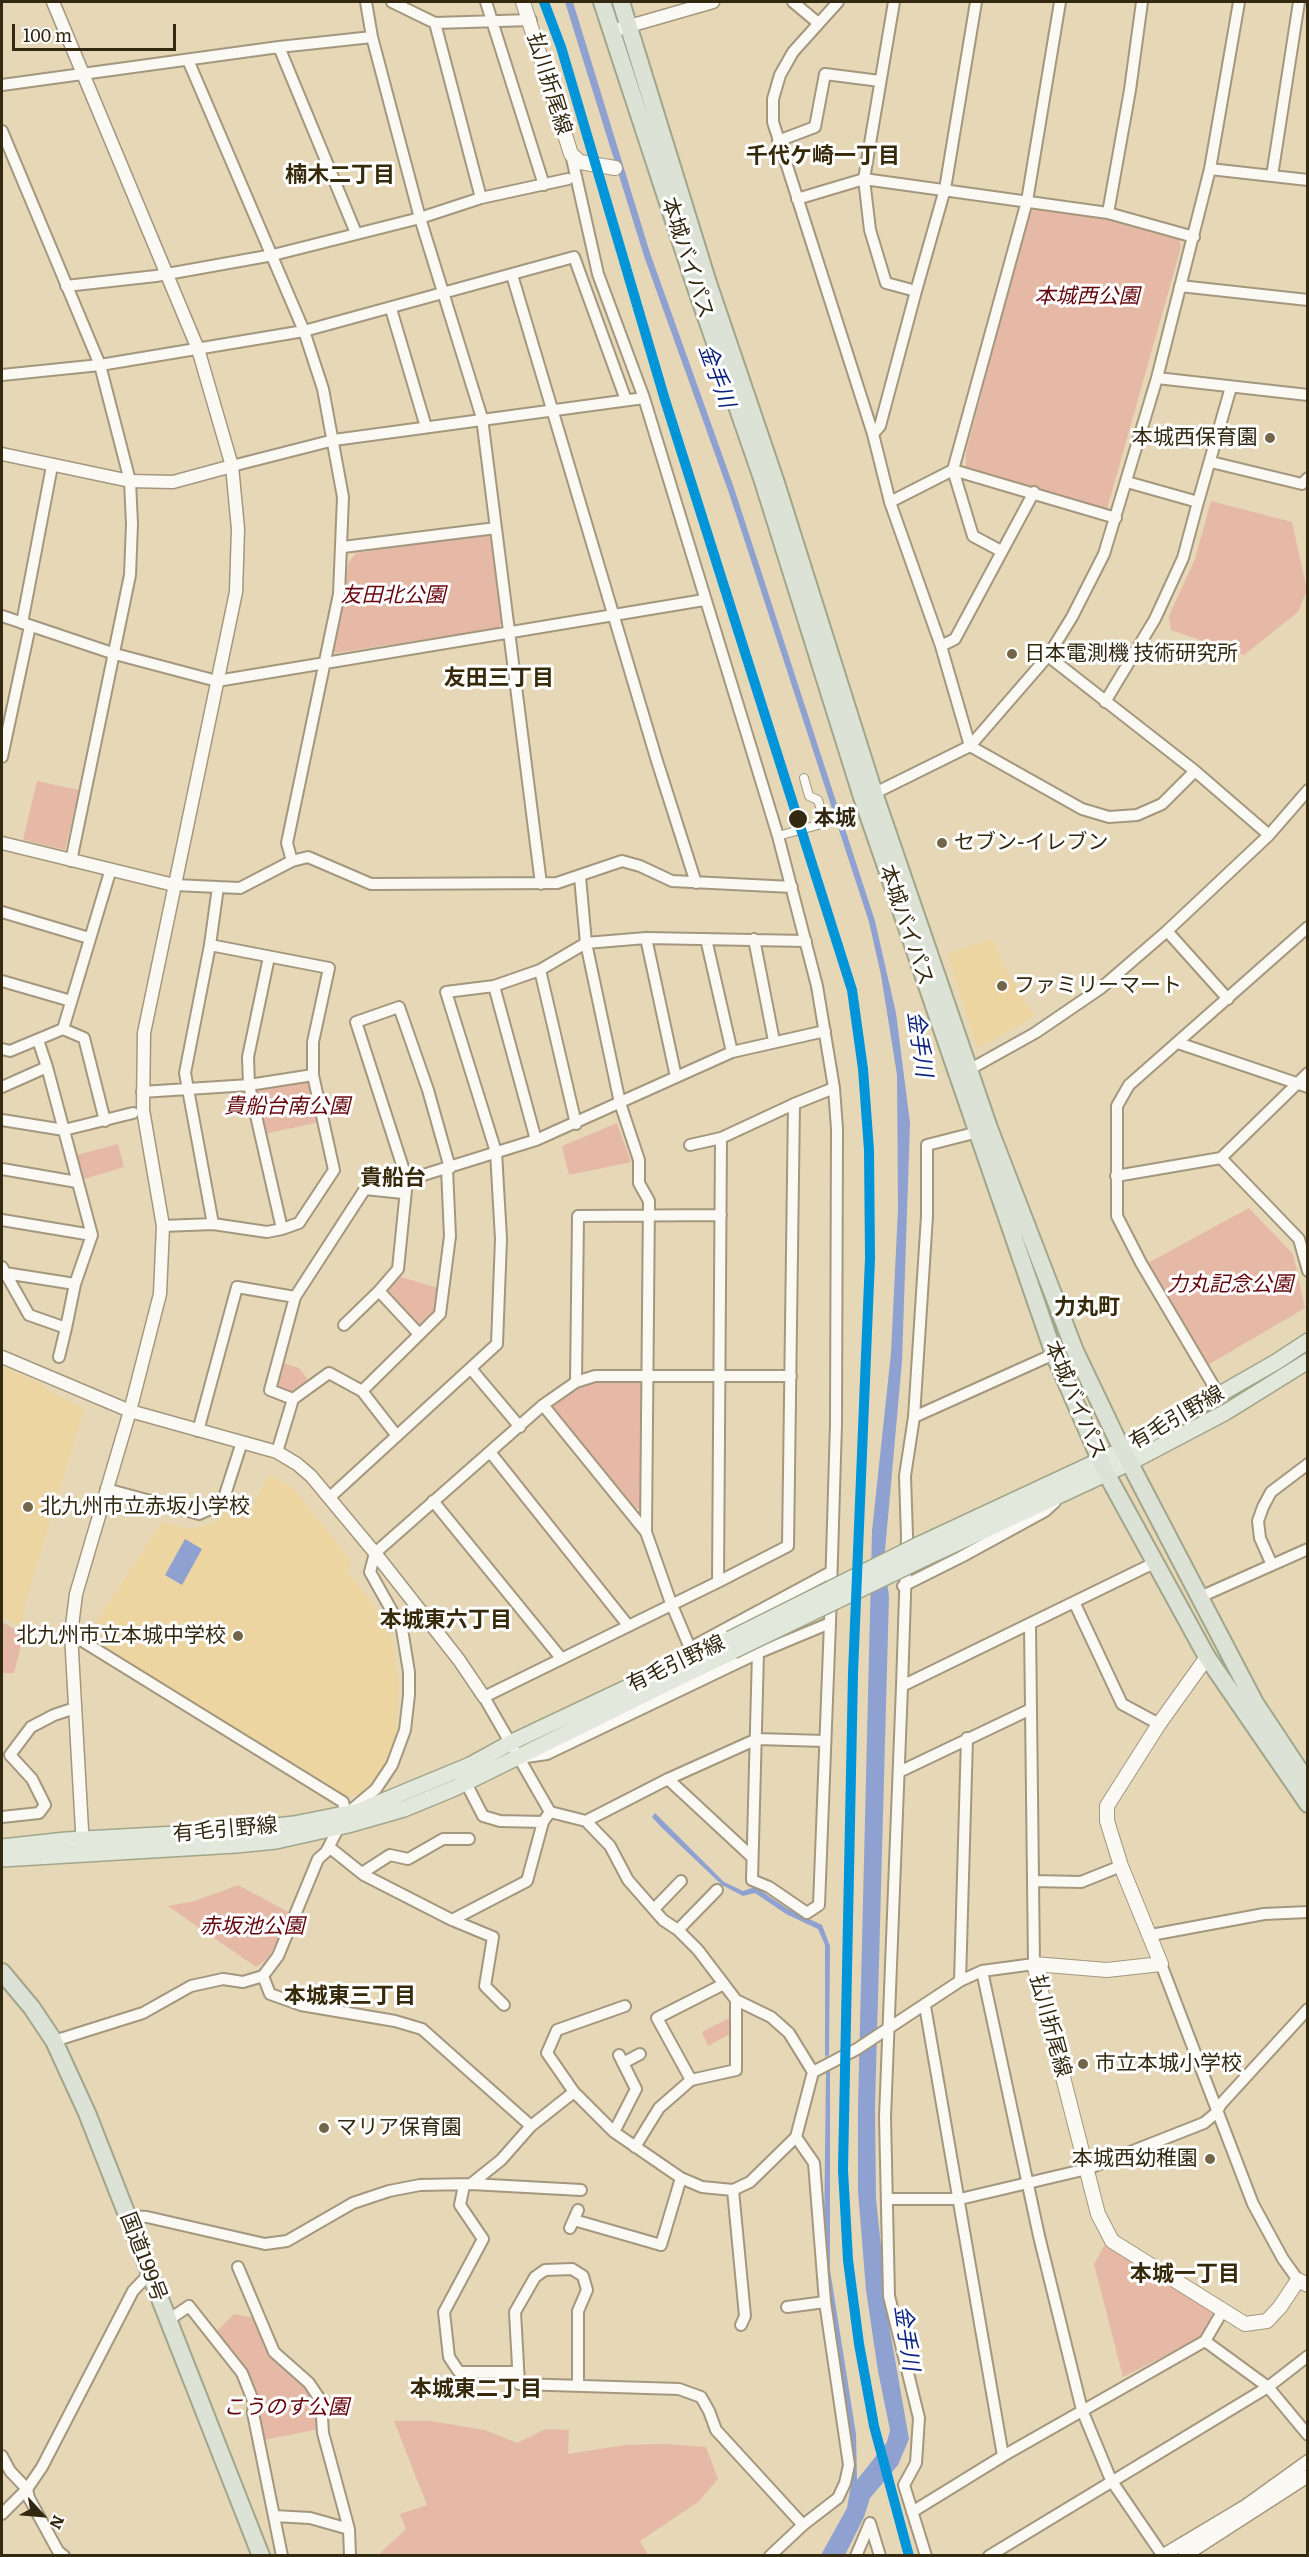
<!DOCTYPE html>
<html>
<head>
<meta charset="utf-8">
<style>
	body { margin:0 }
	#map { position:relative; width:1309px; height:2557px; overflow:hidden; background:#e6d7b7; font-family:Literata,serif }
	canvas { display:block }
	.frame { position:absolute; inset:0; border:3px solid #332810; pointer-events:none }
	.north { position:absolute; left:12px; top:2485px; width:60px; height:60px; -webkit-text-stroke:4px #fff; paint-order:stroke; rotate:116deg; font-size:16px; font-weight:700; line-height:24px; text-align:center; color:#332810 }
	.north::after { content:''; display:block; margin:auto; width:21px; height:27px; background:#332810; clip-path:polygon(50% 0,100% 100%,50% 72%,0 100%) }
	.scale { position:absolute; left:12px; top:24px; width:164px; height:27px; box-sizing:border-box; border:3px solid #332810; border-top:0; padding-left:8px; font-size:18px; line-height:21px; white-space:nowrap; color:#332810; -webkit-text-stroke:4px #fff; paint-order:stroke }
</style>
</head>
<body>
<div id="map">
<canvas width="1309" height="2557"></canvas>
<div class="frame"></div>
<div class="north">N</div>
<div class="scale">100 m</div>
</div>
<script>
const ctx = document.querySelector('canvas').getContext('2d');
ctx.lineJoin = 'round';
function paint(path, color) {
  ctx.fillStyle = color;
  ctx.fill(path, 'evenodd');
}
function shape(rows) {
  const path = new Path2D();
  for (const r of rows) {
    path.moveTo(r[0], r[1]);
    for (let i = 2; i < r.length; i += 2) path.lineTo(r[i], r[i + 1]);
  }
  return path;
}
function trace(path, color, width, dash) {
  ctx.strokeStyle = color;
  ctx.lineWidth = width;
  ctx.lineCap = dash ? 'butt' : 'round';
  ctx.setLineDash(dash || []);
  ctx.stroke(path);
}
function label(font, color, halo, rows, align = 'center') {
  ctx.font = font + ' Literata,"Noto Sans JP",serif';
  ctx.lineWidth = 6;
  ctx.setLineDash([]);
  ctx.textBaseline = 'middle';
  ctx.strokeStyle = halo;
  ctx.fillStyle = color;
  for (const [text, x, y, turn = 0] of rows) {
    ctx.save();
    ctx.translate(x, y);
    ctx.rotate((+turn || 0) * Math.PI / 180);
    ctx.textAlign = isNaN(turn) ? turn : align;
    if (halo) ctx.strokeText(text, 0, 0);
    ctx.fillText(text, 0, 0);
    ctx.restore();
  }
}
paint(shape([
	[993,939,1001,961,1034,1016,981,1047,976,1044,947,953],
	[2,1366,44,1385,46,1389,84,1409,25,1604,22,1627,2,1617],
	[269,1474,293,1488,351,1560,347,1570,375,1607,393,1642,399,1683,396,1735,387,1761,377,1777,360,1795,345,1796,85,1639,162,1522,193,1530,220,1520,225,1502,251,1510]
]), '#edd5a2');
paint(shape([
	[1031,205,1106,219,1179,239,1181,247,1107,509,966,469,966,452],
	[1211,501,1292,522,1307,590,1298,612,1244,655,1171,630,1169,616,1195,559],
	[490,533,494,538,502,620,499,628,336,653,332,650,344,604,348,563,356,553],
	[37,781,79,790,65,850,23,840],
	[310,1082,320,1122,264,1134,256,1089],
	[617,1123,631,1162,569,1175,562,1146],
	[118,1144,124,1167,84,1179,77,1155],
	[1249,1208,1293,1254,1305,1308,1201,1369,1148,1263],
	[398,1276,438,1288,435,1311,416,1328,387,1295,387,1287],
	[283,1363,299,1368,308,1380,291,1391,279,1390,276,1385],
	[609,1381,642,1381,640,1508,633,1510,550,1407,586,1384],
	[2,1622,24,1634,14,1673,2,1673],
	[238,1885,292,1914,268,1958,256,1967,168,1906,195,1901],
	[731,2017,732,2033,708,2046,702,2032],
	[1105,2244,1213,2312,1200,2338,1123,2377,1094,2264],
	[234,2314,256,2318,270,2348,309,2387,319,2429,264,2440,259,2406,245,2370,216,2332],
	[394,2421,431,2421,485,2430,517,2443,546,2429,569,2430,568,2454,625,2445,666,2444,706,2447,718,2479,698,2502,640,2541,648,2555,383,2555,380,2553,406,2529,400,2514,427,2505]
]), '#e5b9a6');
paint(shape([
	[565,2,573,2,650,253,733,485,875,921,896,1013,910,1123,902,1361,884,1562,889,1596,875,2107,876,2199,890,2331,909,2439,898,2465,870,2498,864,2517,845,2555,821,2555,847,2508,855,2462,826,2278,824,2236,826,2071,830,2068,830,2270,856,2434,857,2480,887,2442,890,2430,878,2371,866,2290,858,2191,858,2107,872,1531,891,1353,898,1209,897,1075,881,975,869,922,730,496,644,256],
	[185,1539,202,1549,182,1585,165,1575],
	[655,1813,724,1882,743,1891,755,1887,788,1909,822,1925,830,1946,829,2055,825,2057,825,1945,818,1929,786,1914,755,1893,743,1896,722,1885,661,1827,652,1817]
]), '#8ea1d0');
const pedestrian = shape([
	[778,836,825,823,818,800,809,796,804,778]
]);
const minor = shape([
	[366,2,372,37,420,218,482,418,541,884],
	[392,2,435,23,531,20],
	[486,2,544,185],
	[793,2,817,22],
	[838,2,793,52,780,75,773,99,773,122,873,434,890,502,941,646,970,746,1082,809,1109,817,1137,815,1162,804,1195,771],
	[894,2,864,179,870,230,886,283,916,291,945,189,976,2],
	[435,23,481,198],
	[279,47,356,233],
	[188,60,304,331,323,389,343,497,339,594,287,843,292,861],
	[2,85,279,47,372,37],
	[2,131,100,365,130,481,132,524,130,575,71,861],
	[778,141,815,127,825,74,880,81],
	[571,154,598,274,644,398,778,836,817,986,834,1088,837,1129,836,1424,830,1623,819,1905,807,1913,769,1887,752,1880,758,1653,830,1623],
	[1210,169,1308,180],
	[1272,176,1299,2],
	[797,199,864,179,1108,213,1194,237],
	[1108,213,1130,90,1142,2],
	[512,275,657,761,696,883],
	[66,286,156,276,273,255,420,218,481,198,568,179],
	[1180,286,1308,300],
	[391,309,426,427],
	[2,375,100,365,304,331,574,257,626,400],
	[1157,378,1308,395],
	[873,434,880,426,916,291],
	[1211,462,1302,484,1308,478],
	[232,466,334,440,644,398],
	[1127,482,1198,502,1231,387],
	[890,502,953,470,1116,518],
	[343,547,496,528],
	[1001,551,973,536,953,470,1027,201,1060,2],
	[2,616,115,654,217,681,704,600],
	[22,623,52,466],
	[941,646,955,639,1034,492],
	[1048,656,1195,771,1269,835],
	[1105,702,1155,619,1183,558,1198,502],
	[2,757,30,626],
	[871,795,970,746,1048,656,1072,617,1104,554,1157,378,1210,169,1239,2],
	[580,877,586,943,620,1103,639,1160,639,1183,649,1201,646,1532,671,1603,690,1648,831,1572],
	[174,885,240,888,292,861,308,857,371,884,557,883,622,861,640,866,672,881,792,887],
	[2,912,89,938],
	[1167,931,1228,999],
	[646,938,676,1077],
	[706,939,732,1052],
	[754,939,774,1041],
	[540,970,576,1124],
	[2,981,71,1001],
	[494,986,536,1140],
	[63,1029,84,1038,105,1121],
	[38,1040,47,1067],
	[1178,1043,1308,1087],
	[2,1049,10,1051,63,1029,110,872],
	[965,1072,1035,1033,1101,988,1167,931,1269,835,1308,790],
	[2,1087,47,1067,92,1235,75,1284,66,1328,29,1315,2,1267],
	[142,1092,249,1085,313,1075,313,1042,329,968,210,945,218,887],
	[2,1120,64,1130,133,1113],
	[690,1145,721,1138],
	[1221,1158,1299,1239,1308,1271],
	[2,1169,77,1182],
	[1116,1176,1221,1158,1308,1073],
	[407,1180,536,1140,732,1052,825,1031],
	[2,1220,92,1235],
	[213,1224,267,1232,282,1229,249,1085,248,1057,269,957],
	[163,1226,213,1224,185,1073,210,945],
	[282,1229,299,1223,334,1170,313,1075],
	[5,1273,75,1284],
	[344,1325,379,1291],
	[419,1334,379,1291,398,1269,407,1180,356,1022,399,1007,428,1090,450,1168],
	[59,1357,66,1328],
	[472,1370,520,1427],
	[576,1382,578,1216,721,1215],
	[1219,1395,1141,1263,1117,1216,1117,1106,1129,1085,1308,927],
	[293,1399,329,1373,362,1391],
	[543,1405,646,1532],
	[914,1417,1054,1354],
	[198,1431,237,1287,295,1297,365,1189,403,1193],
	[397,1436,362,1391,440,1314,450,1236,447,1169],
	[277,1452,293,1399,270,1390,295,1297],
	[490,1452,627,1624],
	[106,1489,199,1514,222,1504,242,1442],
	[329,1498,497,1344,501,1239,496,1152,446,992,494,986,540,970,586,943,646,938,806,941],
	[433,1501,561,1658],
	[1272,1565,1260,1538,1258,1521,1263,1507,1271,1492,1308,1464],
	[718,1582,788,1546,794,1104],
	[903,1586,961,1557,1045,1511,1055,1502],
	[1200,1597,1308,1549],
	[1075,1604,1122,1704,1159,1724],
	[71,1634,343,1802,346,1814],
	[902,1686,1154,1563],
	[825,1741,757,1739,668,1779,586,1821,550,1812,484,1697,718,1582,721,1138,794,1104,834,1088],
	[526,1757,547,1754,758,1653],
	[899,1772,1031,1709],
	[668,1779,752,1857],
	[466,1783,483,1816,500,1821,543,1822],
	[350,1811,376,1789,392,1765,405,1730,409,1695,409,1672,402,1629,370,1572,375,1553,543,1405,576,1382,595,1376,791,1376],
	[2,1817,39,1813,45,1805,32,1779,10,1755,31,1727,54,1715,75,1708],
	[586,1821,610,1846,628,1880,663,1920,678,1930,698,1950,736,2000,771,2017,789,2033,813,2072],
	[329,1847,364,1875,452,1920,527,1881,543,1822,550,1812],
	[362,1873,390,1855,408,1859,443,1839,469,1839],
	[1033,1881,1081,1882,1121,1866],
	[654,1909,681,1881],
	[452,1920,493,1937,485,1986,504,2005],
	[678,1930,717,1890],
	[1151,1935,1264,1914,1308,1912],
	[1161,1964,1253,2204,1283,2259,1298,2280],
	[982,1971,1039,2236,1082,2410,1111,2480,1163,2556],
	[263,1976,270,1994,301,2005,395,2021,422,2029,531,2126],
	[960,1981,967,1738],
	[722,1985,657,2018,691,2080,736,2070,736,2000],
	[925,2006,1003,2456],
	[54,2041,143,2013,191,1986,223,1979,243,1982,263,1976,278,1956,318,1859,326,1852,341,1823],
	[623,2063,640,2054],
	[574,2092,547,2053,557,2030,625,2006],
	[614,2132,636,2089,619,2055],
	[635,2147,659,2108,691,2080],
	[471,2184,581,2190],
	[464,2185,460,2205,483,2239,444,2312,449,2357,459,2372,518,2372],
	[733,2190,745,2316,741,2325],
	[887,2199,960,2199,1087,2169,1204,2123,1216,2113,1221,2104,1308,2009],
	[126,2216,147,2217,265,2244,287,2241,353,2203,389,2191,420,2185,471,2184,501,2160,531,2126,574,2092,614,2132,681,2178,702,2187,733,2190,750,2182,796,2137,813,2072,857,2049,960,1981,982,1971,1034,1964,1030,1625],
	[574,2220,661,2245,681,2178],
	[570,2228,578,2210],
	[238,2267,274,2352,309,2383,321,2401,323,2433,349,2529,310,2518,274,2516],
	[787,2307,825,2302],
	[167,2321,189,2306,242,2373,254,2403,253,2413,282,2556],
	[1205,2341,1222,2312],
	[578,2385,578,2311,587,2290,583,2276,572,2269,545,2270,535,2277,515,2312,519,2384,679,2389,701,2397,709,2411,716,2430,803,2525],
	[2,2456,10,2471,27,2489,29,2498,58,2551,64,2556],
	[912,2512,1003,2456,1205,2341,1268,2387,1308,2435],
	[2,2514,27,2489,42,2467,133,2291,150,2273],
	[349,2529,350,2556],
	[770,2556,803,2525,838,2498,845,2483,849,2465,825,2302,814,2163,796,2137],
	[856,2556,870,2523,880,2556],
	[926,2556,904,2485,916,2463,919,2418,889,2296,885,2117,902,1686,907,1536,905,1476,914,1417,927,1216,927,1145,982,1131],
	[989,2556,1268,2387,1308,2356]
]);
const tertiary = shape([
	[53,2,198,349,232,466,238,529,236,592,144,1033,143,1110,163,1226,160,1294,130,1411,76,1594,71,1634,83,1848],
	[612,31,713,2],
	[2,454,130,481,173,482,232,466],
	[2,843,174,885],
	[2,1357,130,1411,277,1452,297,1464,311,1476,375,1553,459,1660,484,1697],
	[1162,2556,1244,2507,1308,2461],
	[1184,2556,1308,2476]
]);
const secondary = shape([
	[523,2,571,154,580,162,615,168],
	[1207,1657,1159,1724,1107,1806,1107,1821,1121,1866,1161,1964,1107,1970,1034,1964,1098,2214,1112,2241,1245,2324,1267,2321,1280,2307,1298,2280,1308,2285]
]);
const primary = shape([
	[918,1545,1124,1449,1276,1362,1308,1341],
	[925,1558,1129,1463,1226,1412,1308,1361],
	[2,1847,66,1840,230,1831,294,1824,359,1811,470,1765,512,1742,730,1639],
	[2,1859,236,1845,276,1841,348,1825,404,1809,455,1788,733,1651]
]);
const trunk = shape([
	[602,2,696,288,762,478,862,797,1054,1354,1106,1473,1207,1657,1308,1804],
	[621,2,708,283,776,483,874,793,989,1128,1075,1351,1116,1437,1255,1703,1308,1783],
	[2,1972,32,2008,54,2041,87,2113,261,2556]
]);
trace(pedestrian, '#a3977e', 10);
trace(minor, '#a3977e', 14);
trace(tertiary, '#a3977e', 15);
trace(secondary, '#a3977e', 16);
trace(primary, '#a1a68b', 18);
trace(trunk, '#a1a68b', 20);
trace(pedestrian, '#fbf9f4', 8);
trace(minor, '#fbf9f4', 10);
trace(tertiary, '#fbf9f4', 12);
trace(secondary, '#fbf9f4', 14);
trace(primary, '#e3e8dd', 15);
trace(trunk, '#dce2d6', 16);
const primaryBridge = shape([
	[730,1639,918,1545],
	[733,1651,925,1558]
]);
trace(primaryBridge, '#a1a68b', 18, []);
trace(primaryBridge, '#e3e8dd', 15);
trace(shape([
	[544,2,561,47,665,400,852,990,863,1069,869,1150,870,1258,853,1673,843,2170,848,2260,859,2344,874,2426,909,2556]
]), '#0095d9', 10);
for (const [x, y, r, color] of [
	[1270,438,6,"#72654a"],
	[1012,654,6,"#72654a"],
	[798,819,10,"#332810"],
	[942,843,6,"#72654a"],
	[1002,986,6,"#72654a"],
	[28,1507,6,"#72654a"],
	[238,1636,6,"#72654a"],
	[1083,2064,6,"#72654a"],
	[324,2128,6,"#72654a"],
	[1210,2159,6,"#72654a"]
]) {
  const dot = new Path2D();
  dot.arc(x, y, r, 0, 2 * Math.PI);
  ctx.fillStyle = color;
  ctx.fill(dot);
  trace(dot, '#fff', 2);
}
label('21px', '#332810', '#fff', [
	["払川折尾線",549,84,73],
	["本城バイパス",687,258,72],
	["本城バイパス",906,925,71],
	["本城バイパス",1075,1400,67],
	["有毛引野線",1177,1418,-30],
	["有毛引野線",676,1664,-25],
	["有毛引野線",225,1830,-5],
	["払川折尾線",1050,2026,75],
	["国道199号",143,2257,69]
]);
label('italic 21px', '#65040b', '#fff', [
	["本城西公園",1087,297],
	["友田北公園",393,596],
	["貴船台南公園",287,1107],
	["力丸記念公園",1230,1285],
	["赤坂池公園",252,1927],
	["こうのす公園",286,2408]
]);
label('21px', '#332810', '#fff', [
	["本城西保育園",1258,438,"right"],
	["日本電測機 技術研究所",1024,654],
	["セブン-イレブン",954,843],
	["ファミリーマート",1014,986],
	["北九州市立赤坂小学校",40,1507],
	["北九州市立本城中学校",226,1636,"right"],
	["市立本城小学校",1095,2064],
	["マリア保育園",336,2128],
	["本城西幼稚園",1198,2159,"right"]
], 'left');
label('bold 21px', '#332810', '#fff', [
	["本城",814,819]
], 'left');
label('bold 22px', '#372a0b', '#fff', [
	["千代ケ崎一丁目",823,157],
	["楠木二丁目",340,176],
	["友田三丁目",499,679],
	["貴船台",393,1179],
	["力丸町",1087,1308],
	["本城東六丁目",446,1621],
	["本城東三丁目",350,1997],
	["本城一丁目",1185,2275],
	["本城東二丁目",476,2390]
]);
label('italic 22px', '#0c2280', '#fff', [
	["金手川",716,376,70],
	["金手川",919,1044,82],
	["金手川",906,2338,82]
]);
</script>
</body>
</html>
